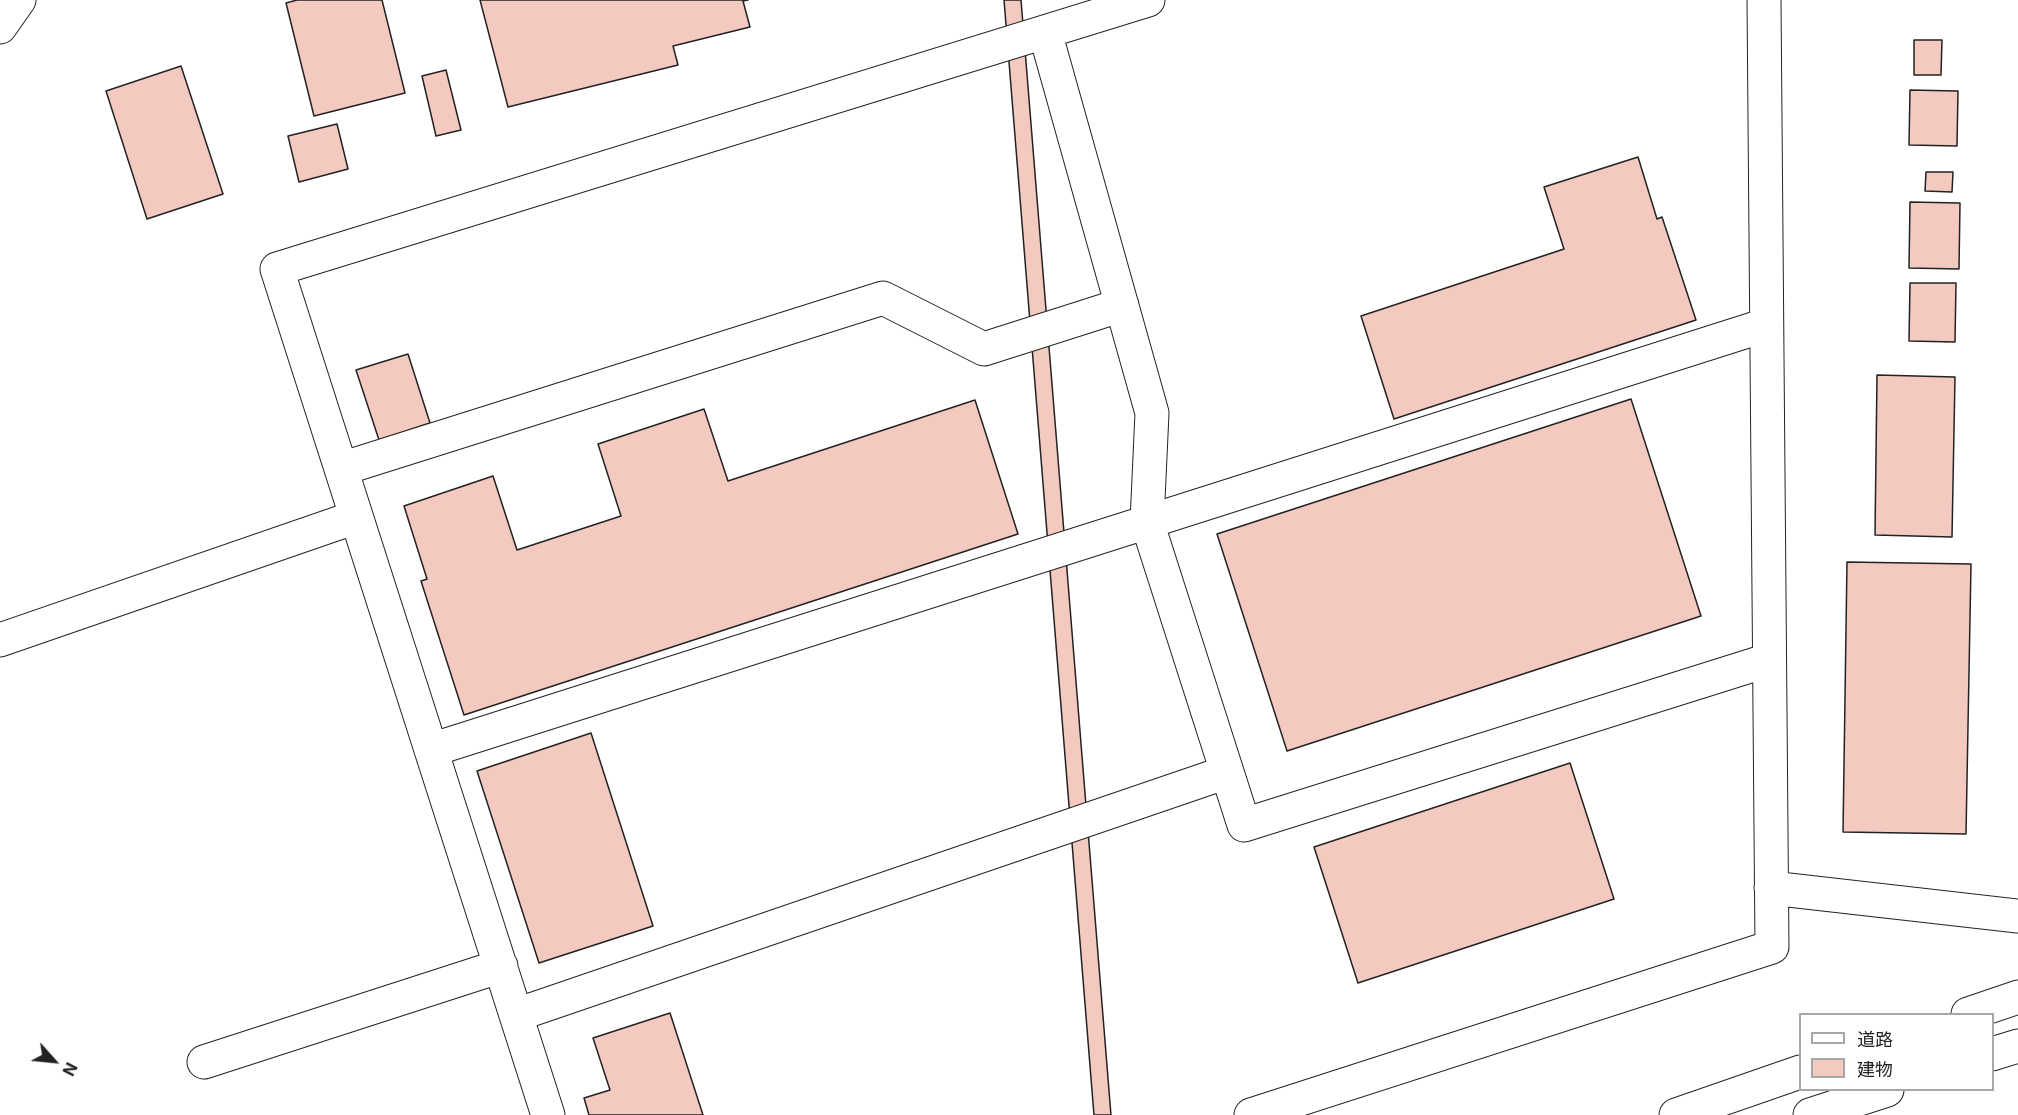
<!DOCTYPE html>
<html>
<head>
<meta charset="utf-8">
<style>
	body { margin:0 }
	#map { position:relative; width:2018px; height:1115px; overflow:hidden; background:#fff; font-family:Inter,"Noto Sans JP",sans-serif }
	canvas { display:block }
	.legend { position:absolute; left:1799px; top:1013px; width:195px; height:78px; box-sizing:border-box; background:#fff; border:2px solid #a7a7a7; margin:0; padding:8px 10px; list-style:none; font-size:18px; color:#222 }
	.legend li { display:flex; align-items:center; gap:12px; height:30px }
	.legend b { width:30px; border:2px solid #a7a7a7 }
	.north { position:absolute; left:24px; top:1031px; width:60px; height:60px; -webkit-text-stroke:4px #fff; paint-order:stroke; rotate:117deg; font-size:16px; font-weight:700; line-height:24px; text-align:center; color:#222 }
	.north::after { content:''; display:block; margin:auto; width:21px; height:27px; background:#222; clip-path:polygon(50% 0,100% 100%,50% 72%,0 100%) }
</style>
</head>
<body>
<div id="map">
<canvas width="2018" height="1115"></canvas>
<ul class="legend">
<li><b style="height:8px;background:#fff"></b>道路</li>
<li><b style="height:16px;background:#f3c9c0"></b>建物</li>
</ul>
<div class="north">N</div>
</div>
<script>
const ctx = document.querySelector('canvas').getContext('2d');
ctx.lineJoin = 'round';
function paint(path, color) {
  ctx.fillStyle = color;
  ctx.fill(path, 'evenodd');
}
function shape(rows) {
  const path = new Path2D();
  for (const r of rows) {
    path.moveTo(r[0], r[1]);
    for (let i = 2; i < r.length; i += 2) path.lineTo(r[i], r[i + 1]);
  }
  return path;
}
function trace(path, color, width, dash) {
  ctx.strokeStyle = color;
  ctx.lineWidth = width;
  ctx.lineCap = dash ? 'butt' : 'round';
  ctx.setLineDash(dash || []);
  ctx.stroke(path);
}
const building = shape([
	[297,0,382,0,405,93,314,116,286,3,297,0],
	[480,0,748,0,743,1,750,27,673,46,678,65,508,107,480,0],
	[1004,0,1021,0,1111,1115,1094,1115,1004,0],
	[1914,40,1942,40,1941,75,1914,75,1914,40],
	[181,66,223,194,147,219,106,91,181,66],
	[446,70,461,130,436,136,422,76,446,70],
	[1910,90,1958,91,1957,146,1909,145,1910,90],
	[337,124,348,169,299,182,288,136,337,124],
	[1638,157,1657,219,1662,217,1696,320,1394,419,1361,316,1564,249,1544,187,1638,157],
	[1926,172,1953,172,1952,192,1925,191,1926,172],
	[1910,202,1960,203,1959,269,1909,268,1910,202],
	[1910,283,1956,283,1955,342,1909,341,1910,283],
	[408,354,430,423,379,440,356,370,408,354],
	[1877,375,1955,377,1952,537,1875,535,1877,375],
	[1631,399,1701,616,1287,751,1217,534,1631,399],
	[975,400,1018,534,464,715,421,581,427,579,404,506,493,476,517,550,621,516,598,444,704,409,728,481,975,400],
	[1847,562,1971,564,1966,834,1843,832,1847,562],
	[591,733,653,926,539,963,477,771,591,733],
	[1570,763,1614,899,1358,983,1314,847,1570,763],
	[670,1013,703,1115,589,1115,584,1098,610,1090,593,1038,670,1013]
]);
paint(building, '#f3c9c0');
trace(building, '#222', 1.5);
const minor = shape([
	[0,27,19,0],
	[1045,32,1152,413,1147,522,1244,825,1769,660],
	[341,469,883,298,984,349,1122,305],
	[0,640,356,517],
	[431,750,1766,325],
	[1771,888,2018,916],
	[1968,1014,2018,997],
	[516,1015,1227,772],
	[1992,1054,2018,1046],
	[204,1062,501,966],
	[548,1115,277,269,1148,0],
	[1251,1115,1772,947,1764,0],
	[1676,1115,1800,1072],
	[1810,1115,1887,1090]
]);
trace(minor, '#222', 35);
trace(minor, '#fff', 33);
</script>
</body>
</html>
